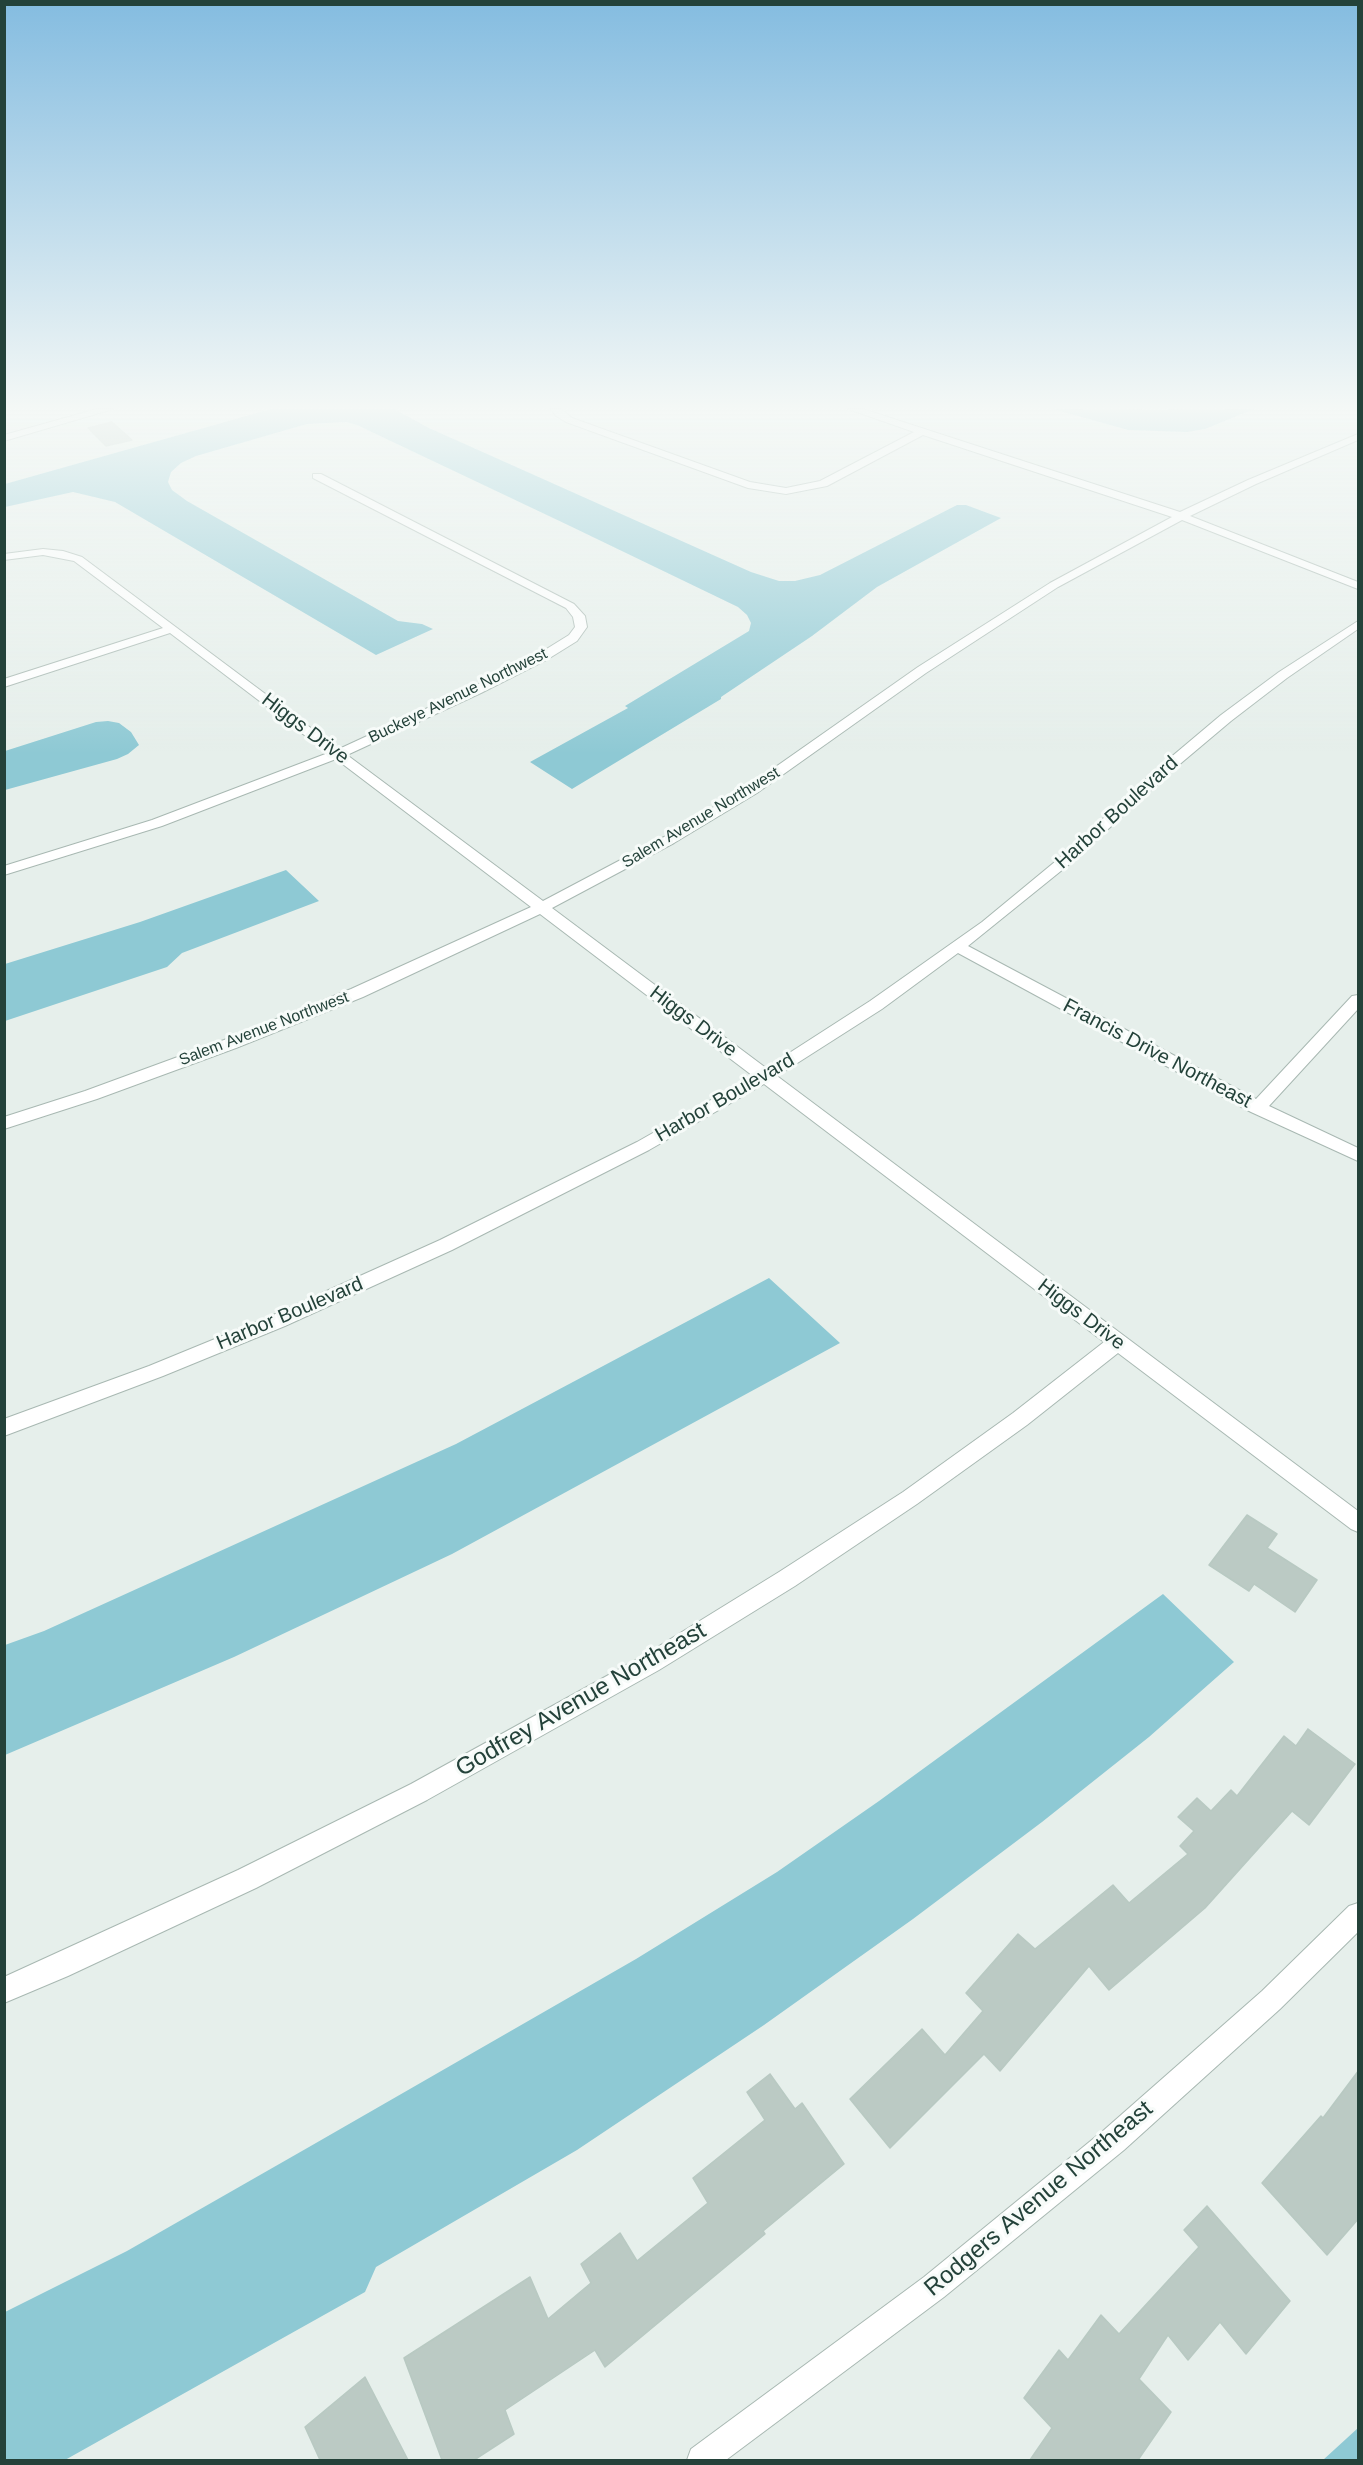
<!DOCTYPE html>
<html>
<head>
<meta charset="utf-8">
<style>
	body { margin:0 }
	#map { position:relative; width:1363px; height:2465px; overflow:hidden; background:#e6efeb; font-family:Helvetica,sans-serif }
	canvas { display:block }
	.frame { position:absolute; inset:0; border:6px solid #24423a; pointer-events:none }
</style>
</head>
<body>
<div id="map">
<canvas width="1363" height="2465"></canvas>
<div class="frame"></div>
</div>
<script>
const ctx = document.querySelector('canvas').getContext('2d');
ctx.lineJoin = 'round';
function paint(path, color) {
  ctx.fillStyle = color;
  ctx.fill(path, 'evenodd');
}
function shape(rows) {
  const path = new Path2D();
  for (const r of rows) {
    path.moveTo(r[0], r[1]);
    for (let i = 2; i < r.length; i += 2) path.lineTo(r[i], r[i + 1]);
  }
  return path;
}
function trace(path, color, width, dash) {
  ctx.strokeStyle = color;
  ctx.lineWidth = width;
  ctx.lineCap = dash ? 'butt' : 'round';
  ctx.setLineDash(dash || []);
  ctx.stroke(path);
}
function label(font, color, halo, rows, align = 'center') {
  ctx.font = font + ' Helvetica,sans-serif';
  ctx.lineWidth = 6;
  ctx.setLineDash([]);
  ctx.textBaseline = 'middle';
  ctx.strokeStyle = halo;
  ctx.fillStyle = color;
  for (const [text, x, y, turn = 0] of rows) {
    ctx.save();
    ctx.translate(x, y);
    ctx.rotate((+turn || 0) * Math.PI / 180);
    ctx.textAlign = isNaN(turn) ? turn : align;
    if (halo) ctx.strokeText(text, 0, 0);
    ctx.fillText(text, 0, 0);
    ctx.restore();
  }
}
paint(shape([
	[271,409,394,409,429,428,751,572,779,581,795,581,820,575,957,505,966,505,1001,518,877,587,812,636,721,697,721,699,572,789,530,762,628,708,625,706,749,631,751,623,747,615,738,607,570,526,357,425,346,422,307,424,196,456,181,463,171,472,168,482,172,490,187,501,398,621,422,624,433,629,376,655,115,502,73,492,5,507,5,484],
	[1053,409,1155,410,1254,409,1205,429,1187,432,1128,430],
	[108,721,119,723,131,732,139,745,128,754,117,759,5,790,5,751,96,722],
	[286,870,319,901,182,953,167,967,5,1021,5,964,140,922],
	[769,1278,840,1343,452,1554,234,1657,5,1755,5,1645,44,1631,456,1444],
	[1163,1594,1234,1662,1149,1737,1042,1822,913,1919,764,2025,577,2150,376,2267,365,2292,65,2460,5,2460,5,2312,127,2251,309,2147,636,1959,777,1872,879,1801],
	[1358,2428,1358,2460,1323,2460]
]), '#8ec9d4');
const building = shape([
	[112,422,132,440,106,446,88,428,112,422],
	[1247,1515,1277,1534,1267,1548,1317,1580,1295,1612,1254,1584,1249,1591,1209,1565,1247,1515],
	[1308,1729,1355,1764,1309,1825,1292,1811,1205,1908,1109,1990,1089,1966,1000,2071,984,2054,890,2148,850,2099,922,2029,945,2055,983,2011,966,1993,1018,1934,1035,1949,1113,1885,1129,1903,1188,1854,1180,1846,1194,1831,1178,1817,1197,1798,1211,1811,1231,1790,1237,1796,1284,1736,1296,1746,1308,1729],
	[1359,2070,1359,2218,1327,2255,1262,2183,1321,2116,1323,2118,1359,2070],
	[770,2074,795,2109,802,2103,844,2164,763,2231,765,2234,605,2367,595,2350,505,2410,514,2434,474,2460,442,2460,404,2358,530,2277,548,2319,591,2283,581,2264,620,2233,637,2261,708,2203,693,2178,765,2120,747,2092,770,2074],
	[1207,2206,1290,2301,1246,2354,1220,2322,1188,2360,1168,2335,1139,2379,1171,2412,1138,2460,1030,2460,1052,2428,1024,2398,1059,2350,1068,2360,1101,2315,1119,2334,1199,2247,1184,2230,1207,2206],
	[365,2377,408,2460,320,2460,305,2427,365,2377]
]);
paint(building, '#bbcac4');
trace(building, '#b8c9c2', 1.5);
const minor = shape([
	[97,409,113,409,4,441,4,435,97,409],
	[551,409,561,409,572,418,750,482,786,488,820,481,914,432,848,409,863,409,1180,512,1248,480,1358,434,1358,440,1256,484,1190,516,1358,582,1358,589,1182,520,1058,587,926,673,757,793,674,843,552,908,766,1068,870,1001,982,922,1062,856,1164,763,1221,715,1279,672,1358,621,1358,629,1287,678,1231,721,1174,769,1072,862,968,946,1256,1099,1352,996,1358,995,1358,1009,1269,1106,1358,1148,1358,1161,1251,1112,958,953,882,1009,777,1076,1358,1511,1358,1532,1351,1529,1118,1353,1027,1425,917,1504,795,1586,659,1670,427,1800,256,1888,68,1976,4,2003,4,1977,238,1870,411,1784,643,1656,779,1572,903,1492,1013,1413,1104,1342,764,1084,649,1150,452,1250,285,1326,163,1376,4,1436,4,1419,149,1366,271,1316,440,1240,637,1142,753,1076,540,914,363,997,236,1048,97,1099,4,1129,4,1117,85,1091,224,1040,351,989,531,907,336,759,162,826,4,875,4,866,152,820,328,753,170,633,4,687,4,679,163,628,74,561,43,555,4,560,4,554,43,549,63,551,82,557,339,749,473,687,540,653,569,635,575,627,573,617,566,608,313,478,313,474,321,474,574,604,585,616,587,627,577,641,548,659,481,693,347,755,543,901,664,837,747,787,918,667,1050,583,1172,517,923,435,827,486,786,494,748,488,566,422,556,416,551,409],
	[1358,1903,1358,1932,1280,2009,1124,2150,944,2297,726,2460,687,2460,691,2449,924,2277,1104,2130,1262,1991,1349,1906,1358,1903]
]);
trace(minor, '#a8b8b2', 2);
paint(minor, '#fff');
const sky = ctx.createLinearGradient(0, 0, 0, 754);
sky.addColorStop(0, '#84bce0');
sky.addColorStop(0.54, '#f4f8f6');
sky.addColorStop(1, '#f4f8f600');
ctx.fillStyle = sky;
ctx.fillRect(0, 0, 1363, 754);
label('16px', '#24423a', '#f7fbf9', [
	["Buckeye Avenue Northwest",458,696,-26],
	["Salem Avenue Northwest",701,818,-31],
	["Salem Avenue Northwest",264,1029,-21]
]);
label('20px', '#24423a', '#f7fbf9', [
	["Higgs Drive",305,729,37],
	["Harbor Boulevard",1117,813,-42],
	["Higgs Drive",693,1022,37],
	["Francis Drive Northeast",1157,1054,28],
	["Harbor Boulevard",725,1098,-30],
	["Harbor Boulevard",290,1314,-23],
	["Higgs Drive",1081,1315,37]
]);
label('24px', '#24423a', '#f7fbf9', [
	["Godfrey Avenue Northeast",581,1700,-30],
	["Rodgers Avenue Northeast",1039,2199,-40]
]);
</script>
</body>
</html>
